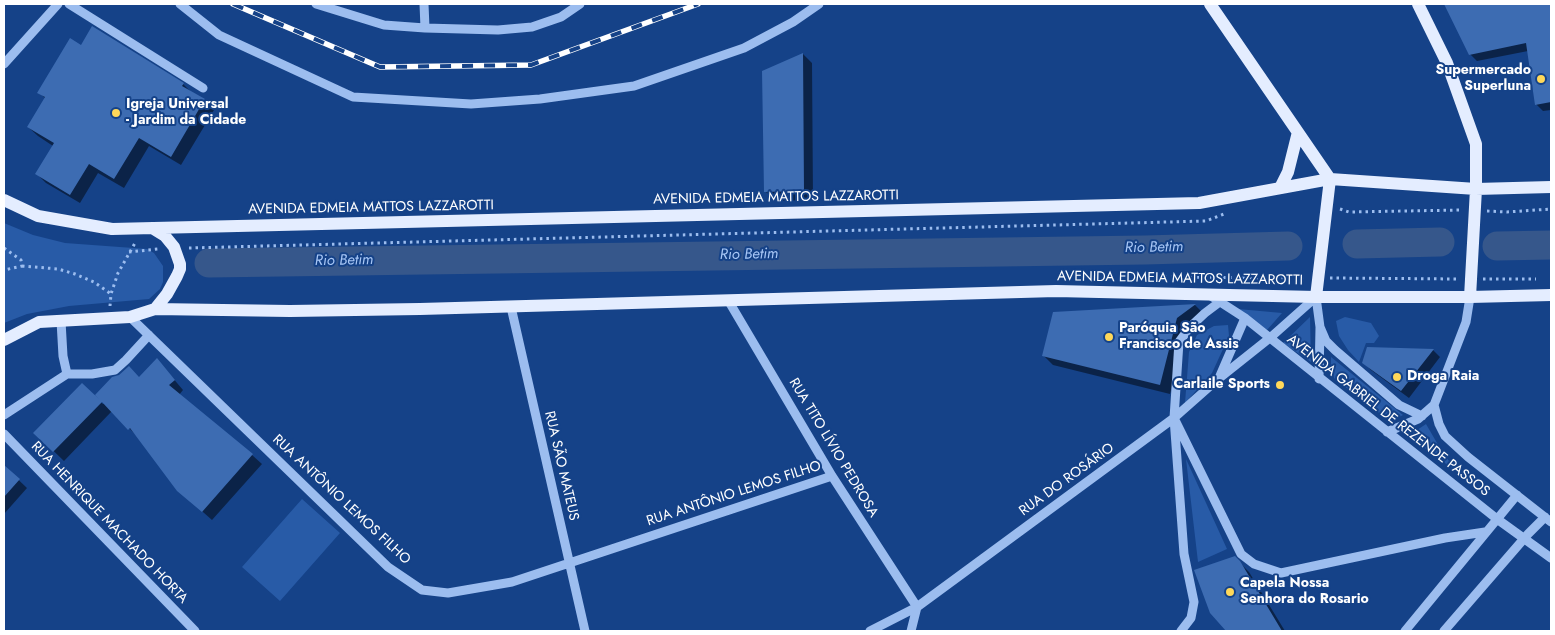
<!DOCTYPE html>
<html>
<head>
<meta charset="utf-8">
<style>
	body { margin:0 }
	#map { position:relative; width:1555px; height:635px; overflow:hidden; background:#154288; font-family:Jost,sans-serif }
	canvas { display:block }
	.frame { position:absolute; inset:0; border:5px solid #fff; pointer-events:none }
</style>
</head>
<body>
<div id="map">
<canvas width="1555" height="635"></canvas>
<div class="frame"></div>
</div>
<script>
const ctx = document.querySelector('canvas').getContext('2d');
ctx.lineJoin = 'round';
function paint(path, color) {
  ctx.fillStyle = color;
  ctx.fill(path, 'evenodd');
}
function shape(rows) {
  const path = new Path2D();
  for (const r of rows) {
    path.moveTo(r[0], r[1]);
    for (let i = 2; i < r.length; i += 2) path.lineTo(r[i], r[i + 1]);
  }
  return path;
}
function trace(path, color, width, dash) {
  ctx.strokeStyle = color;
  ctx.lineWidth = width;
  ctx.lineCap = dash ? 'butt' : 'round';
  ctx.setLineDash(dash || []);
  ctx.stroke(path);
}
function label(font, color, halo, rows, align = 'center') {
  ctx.font = font + ' Jost,sans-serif';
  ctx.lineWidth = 4;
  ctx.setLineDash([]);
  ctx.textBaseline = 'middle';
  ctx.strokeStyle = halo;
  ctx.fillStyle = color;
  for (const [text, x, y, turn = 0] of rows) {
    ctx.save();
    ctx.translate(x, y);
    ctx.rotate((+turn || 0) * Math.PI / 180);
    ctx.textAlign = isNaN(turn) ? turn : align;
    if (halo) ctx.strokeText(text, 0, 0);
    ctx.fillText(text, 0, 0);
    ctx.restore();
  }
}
paint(shape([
	[4,223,33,235,65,243,147,249,154,253,163,266,163,282,160,289,149,299,69,306,27,314,4,323],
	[1238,309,1282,313,1267,330],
	[1310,317,1311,362,1283,343],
	[1345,317,1371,323,1379,336,1374,343,1366,343,1359,362,1348,350,1339,336,1336,321],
	[1228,325,1229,336,1212,373,1185,403,1189,352,1197,335,1214,326],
	[1331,357,1403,415,1399,417,1387,417,1376,411,1334,378,1331,366],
	[1426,424,1444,455,1460,474,1408,436],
	[1186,459,1227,549,1198,562],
	[302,499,340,533,280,601,242,567]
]), '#285ba7');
paint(shape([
	[1446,4,1551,4,1551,110,1543,111,1536,104,1528,51,1477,61,1470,54],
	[82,46,183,84,191,92,205,100,214,110,181,165,149,146,124,188,98,173,80,203,46,183,37,174,53,146,38,136,28,127,45,98,39,92],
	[803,54,812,63,813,200,775,201,766,192],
	[1195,305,1204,314,1186,328,1170,394,1053,365,1044,356,1054,313],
	[1368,348,1433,350,1440,357,1409,398,1371,370,1364,363],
	[166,370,183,390,179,395,252,455,262,464,212,520,178,490,139,438,112,411,64,461,35,433,82,385,103,404,140,378],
	[4,466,27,488,4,514],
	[1234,557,1249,572,1285,631,1228,631,1211,613]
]), '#0007');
trace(shape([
	[1357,244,1440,242],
	[1497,246,1551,245],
	[209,263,1145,250,1288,246]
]), '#36578b', 29);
paint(shape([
	[1444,4,1551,4,1551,102,1535,105,1526,43,1469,55],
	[92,26,184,83,182,86,205,99,171,157,139,138,114,179,89,164,70,195,35,174,54,143,27,127,45,97,37,93,70,38,81,45],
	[803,53,804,191,764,192,762,71],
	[1196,304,1177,318,1160,385,1042,356,1053,312],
	[1367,347,1434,349,1401,391,1362,363],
	[157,358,175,380,169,385,253,454,202,512,177,491,130,428,128,430,102,402,53,452,33,433,82,383,99,399,95,395,112,377,119,375,129,366,139,377],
	[4,465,20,479,4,497],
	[1235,556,1240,561,1282,631,1226,631,1210,613,1194,570]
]), '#3d6cb2');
trace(shape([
	[1340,209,1349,212,1461,210],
	[1487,211,1507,212,1551,209],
	[4,248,21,260,22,266,4,270],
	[189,248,1206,221,1224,214],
	[129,252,158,249],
	[22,266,58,269,75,274,94,282,111,294],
	[1158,277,1306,278],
	[1330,278,1459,279],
	[1483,279,1536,279],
	[110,306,111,294,118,273,135,243]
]), '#9cbdef', 3, [2.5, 4]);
trace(shape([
	[69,4,203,88],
	[180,4,219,35,353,97,471,104,540,99,634,86,744,48,793,22,819,4],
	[316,4,384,25,425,28,498,30,532,27,561,17,580,4],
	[424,4,425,28],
	[4,64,58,4],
	[1211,296,1245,318,1497,519,1551,558],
	[1316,297,1320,327,1319,379],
	[728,300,832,476,917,607,911,631],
	[511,307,585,631],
	[130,317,388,567,422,590,448,593,512,582,832,476],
	[1320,327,1326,341,1335,350,1399,405,1422,416],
	[67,374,92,374,115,370,126,360,149,335],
	[1219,378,1245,318],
	[1434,405,1439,424,1445,436,1468,457,1551,522],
	[4,415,67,374,63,356,61,321],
	[1174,418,1241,554,1254,564,1281,573,1445,538,1485,532],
	[1387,432,1418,419,1434,405,1466,322,1470,297],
	[4,434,195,631],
	[870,631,917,607,1174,418,1217,380,1271,337,1316,297],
	[1181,631,1191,618,1194,602,1184,554,1174,418,1179,342,1190,327,1205,313,1221,301],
	[1405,631,1517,495],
	[1444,631,1528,534,1545,517]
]), '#9cbdef', 9);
trace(shape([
	[1210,4,1330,179,1316,297],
	[1418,4,1447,63,1476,144,1476,189,1470,297],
	[1280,188,1288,172,1298,132],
	[4,200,38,216,112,229,1199,203,1330,179,1476,189,1551,187],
	[152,228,165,236,174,247,180,264,180,269,177,276,167,294,155,309],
	[4,340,39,322,130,317,155,309,290,311,420,309,1056,291,1316,297,1470,297,1551,295]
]), '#e4edff', 12);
const rail = shape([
	[233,4,380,67,531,65,698,4]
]);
trace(rail, '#fff', 5.5);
trace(rail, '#154288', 4, [11]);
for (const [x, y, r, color] of [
	[1541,79,5,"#ffd85a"],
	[116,113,5,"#ffd85a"],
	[1109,337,5,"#ffd85a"],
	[1397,377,5,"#ffd85a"],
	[1280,385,5,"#ffd85a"],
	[1230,592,5,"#ffd85a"]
]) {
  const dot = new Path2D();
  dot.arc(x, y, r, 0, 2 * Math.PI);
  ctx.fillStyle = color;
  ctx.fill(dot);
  trace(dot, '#154288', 2);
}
label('bold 14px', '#fff', '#154288', [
	["Supermercado",1531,71,"right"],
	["Superluna",1531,87,"right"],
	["Igreja Universal",126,105],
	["- Jardim da Cidade",126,121],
	["Paróquia São",1119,329],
	["Francisco de Assis",1119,345],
	["Droga Raia",1407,377],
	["Carlaile Sports",1270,385,"right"],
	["Capela Nossa",1240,584],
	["Senhora do Rosario",1240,600]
], 'left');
label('14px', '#fff', '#154288', [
	["AVENIDA EDMEIA MATTOS LAZZAROTTI",776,198,-1],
	["AVENIDA EDMEIA MATTOS LAZZAROTTI",371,208,-1],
	["AVENIDA EDMEIA MATTOS LAZZAROTTI",1180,279,1],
	["AVENIDA GABRIEL DE REZENDE PASSOS",1388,416,38],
	["RUA TITO LÍVIO PEDROSA",833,448,59],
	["RUA SÃO MATEUS",561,466,77],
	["RUA DO ROSÁRIO",1067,480,-36],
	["RUA ANTÔNIO LEMOS FILHO",734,494,-18],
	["RUA ANTÔNIO LEMOS FILHO",341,500,43],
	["RUA HENRIQUE MACHADO HORTA",109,523,46]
]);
label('italic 15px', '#a8c7f6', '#154288', [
	["Rio Betim",1154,248,-1],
	["Rio Betim",749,255,-1],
	["Rio Betim",344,261,-1]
]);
</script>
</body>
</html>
